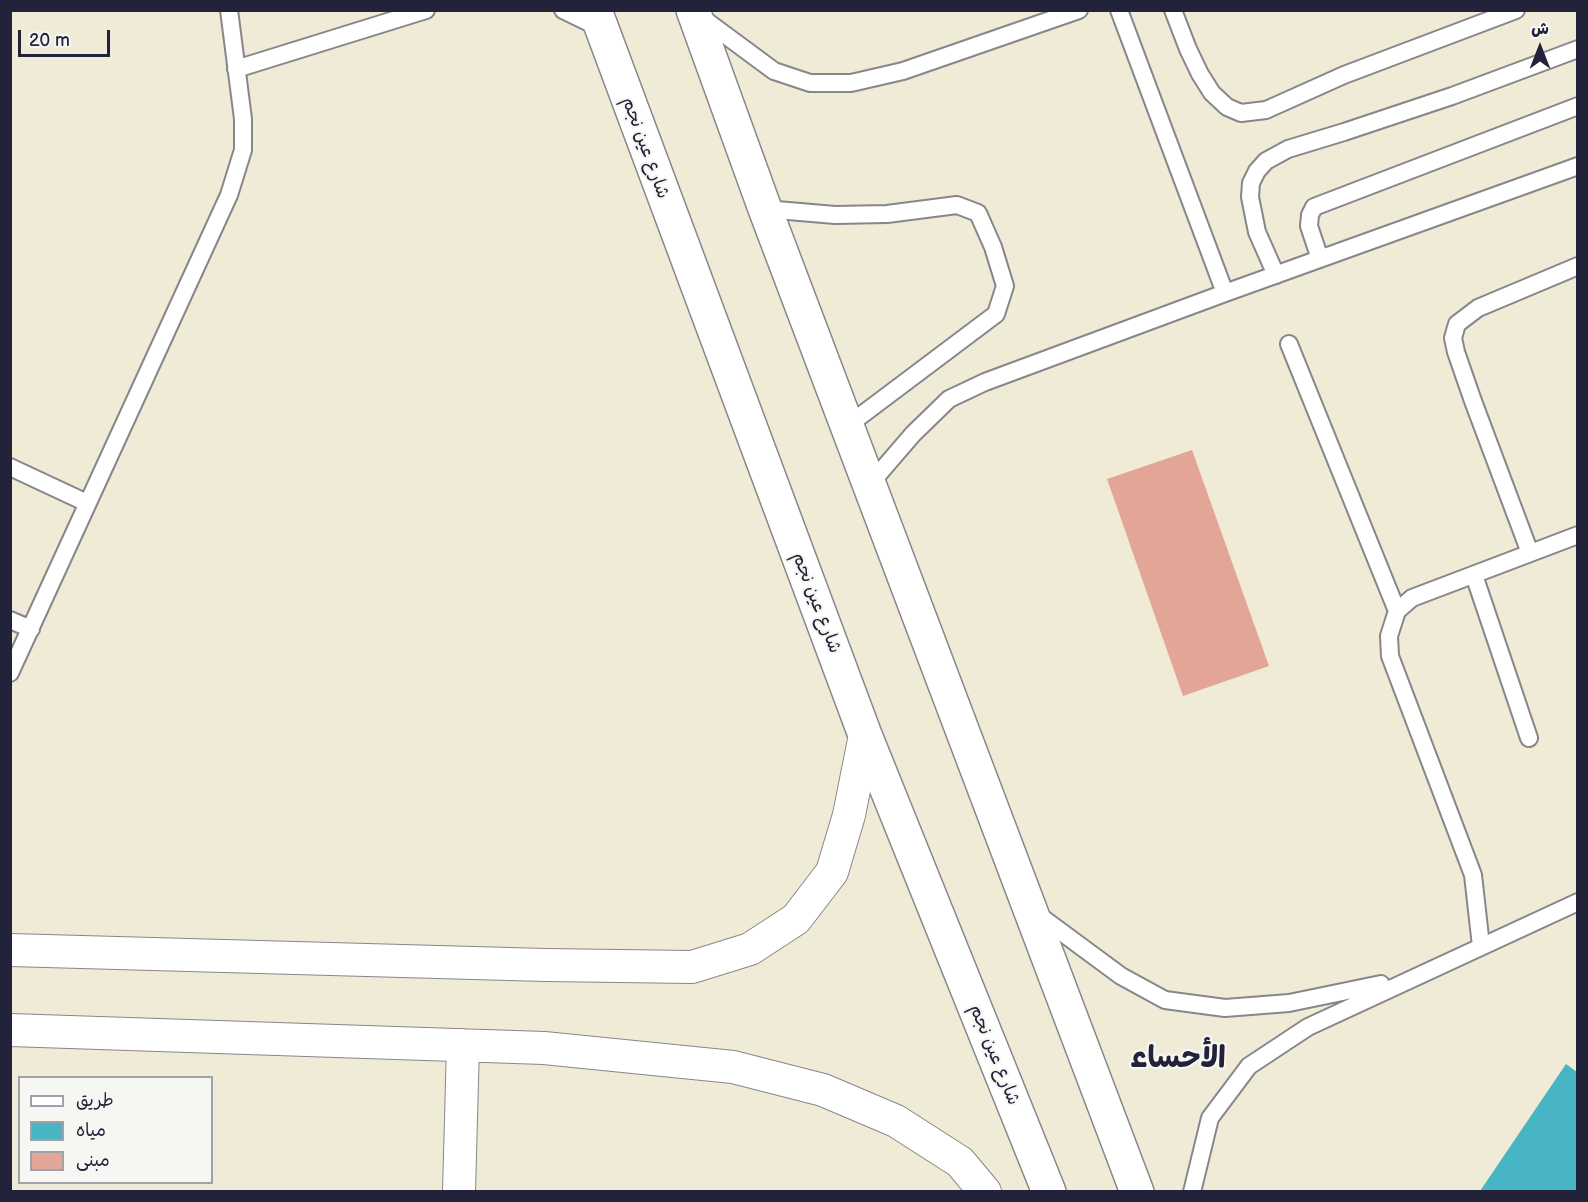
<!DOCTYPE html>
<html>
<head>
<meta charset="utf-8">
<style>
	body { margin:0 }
	#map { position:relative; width:1588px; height:1202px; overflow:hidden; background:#efebd7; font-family:"Balsamiq Sans","Playpen Sans Arabic",sans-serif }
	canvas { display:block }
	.frame { position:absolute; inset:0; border:12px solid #22223b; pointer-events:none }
	.legend { position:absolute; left:18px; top:1076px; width:195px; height:108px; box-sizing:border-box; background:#f6f6f2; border:2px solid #a1a1a9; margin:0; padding:8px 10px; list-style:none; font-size:18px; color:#22223b }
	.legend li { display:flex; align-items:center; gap:12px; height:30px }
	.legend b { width:30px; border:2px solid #a1a1a9 }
	.north { position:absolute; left:1510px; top:18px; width:60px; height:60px; -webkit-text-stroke:4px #f6f6f2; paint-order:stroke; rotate:0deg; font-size:16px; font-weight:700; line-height:24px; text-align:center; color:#22223b }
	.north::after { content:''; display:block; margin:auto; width:21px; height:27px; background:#22223b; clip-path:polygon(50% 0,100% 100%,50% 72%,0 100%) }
	.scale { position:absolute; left:18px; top:30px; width:92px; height:27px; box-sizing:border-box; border:3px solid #22223b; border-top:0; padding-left:8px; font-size:18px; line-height:21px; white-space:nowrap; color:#22223b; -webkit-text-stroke:4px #f6f6f2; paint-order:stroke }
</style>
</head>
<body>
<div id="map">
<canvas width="1588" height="1202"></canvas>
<div class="frame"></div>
<ul class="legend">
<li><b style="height:8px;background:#fff"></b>طريق</li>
<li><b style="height:16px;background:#48b5c4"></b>مياه</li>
<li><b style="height:16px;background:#e3a696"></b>مبنى</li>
</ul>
<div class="north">ش</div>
<div class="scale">20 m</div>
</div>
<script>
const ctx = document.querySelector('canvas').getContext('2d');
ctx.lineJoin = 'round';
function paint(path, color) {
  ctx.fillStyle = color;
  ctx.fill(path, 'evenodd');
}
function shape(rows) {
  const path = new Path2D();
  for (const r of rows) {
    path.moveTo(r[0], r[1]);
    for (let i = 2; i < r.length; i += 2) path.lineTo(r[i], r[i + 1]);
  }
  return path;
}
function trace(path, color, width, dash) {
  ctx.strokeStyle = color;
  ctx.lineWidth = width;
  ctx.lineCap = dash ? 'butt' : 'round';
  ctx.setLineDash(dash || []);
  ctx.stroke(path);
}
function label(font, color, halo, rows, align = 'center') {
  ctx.font = font + ' "Balsamiq Sans","Playpen Sans Arabic",sans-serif';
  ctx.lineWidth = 4.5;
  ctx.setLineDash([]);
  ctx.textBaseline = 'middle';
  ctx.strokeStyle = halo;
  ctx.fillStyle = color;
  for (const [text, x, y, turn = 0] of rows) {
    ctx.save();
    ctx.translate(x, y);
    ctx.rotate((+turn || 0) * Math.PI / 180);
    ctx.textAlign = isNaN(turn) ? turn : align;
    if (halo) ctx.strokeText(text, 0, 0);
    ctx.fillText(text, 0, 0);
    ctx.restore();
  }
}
paint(shape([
	[1566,1064,1577,1072,1577,1191,1480,1191]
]), '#48b5c4');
paint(shape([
	[1192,450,1269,666,1183,696,1107,479]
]), '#e3a696');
const service = shape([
	[563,10,600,28],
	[1119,10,1225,293],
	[1173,10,1188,49,1200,74,1212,93,1227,107,1241,113,1266,110,1344,75,1516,10],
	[701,17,774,71,810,83,851,83,903,71,1079,10],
	[236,69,426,10],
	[765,209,835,215,887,214,957,205,978,213,993,247,1005,286,996,314,847,426],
	[1320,259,1309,226,1310,215,1314,207,1578,106],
	[1276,275,1257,232,1250,197,1251,183,1257,171,1266,161,1288,149,1344,132,1452,96,1578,49],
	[1289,344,1397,611],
	[10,467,87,503],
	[870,484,913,434,949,399,985,382,1225,293,1578,166],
	[1530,553,1473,401,1456,352,1453,338,1457,324,1478,308,1578,266],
	[1474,575,1529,738],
	[10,620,31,629],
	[10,673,229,195,243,150,243,119,229,10],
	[1037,914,1121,976,1165,1000,1225,1008,1289,1003,1381,984],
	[1481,946,1473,875,1390,656,1389,636,1397,611,1412,598,1578,535],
	[1192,1192,1210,1118,1249,1066,1308,1027,1578,902]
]);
const minor = shape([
	[10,950,545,965,692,967,750,949,796,919,832,872,849,815,865,735],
	[10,1030,544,1048,733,1067,823,1090,896,1121,960,1162,985,1192],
	[459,1192,463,1045]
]);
const secondary = shape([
	[595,10,865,735,1049,1192],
	[693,10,765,209,1137,1192]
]);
trace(service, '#888689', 20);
trace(minor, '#888689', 34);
trace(secondary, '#888689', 36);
trace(service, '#fff', 16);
trace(minor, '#fff', 32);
trace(secondary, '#fff', 33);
label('18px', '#22223b', '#f6f6f2', [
	["شارع عين نجم",645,148,70],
	["شارع عين نجم",816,603,69],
	["شارع عين نجم",994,1055,68]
]);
label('bold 30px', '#22223b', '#f6f6f2', [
	["الأحساء",1178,1059]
]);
</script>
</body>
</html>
